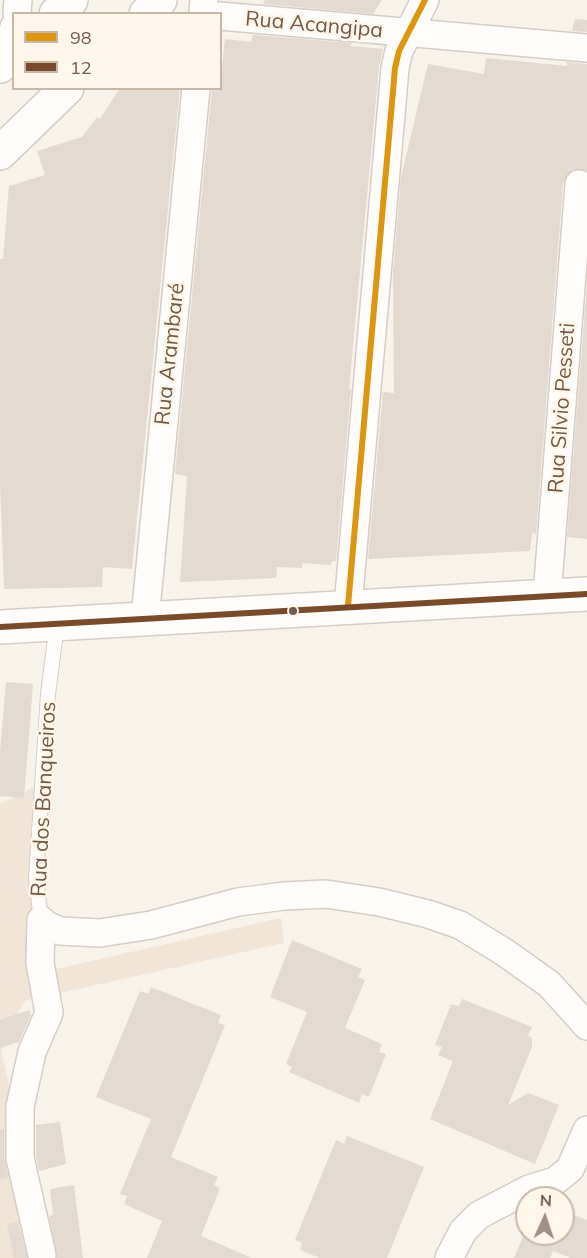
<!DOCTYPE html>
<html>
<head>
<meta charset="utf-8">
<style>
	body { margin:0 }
	#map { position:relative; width:587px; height:1258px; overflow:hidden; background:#f7f2ea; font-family:Mulish,sans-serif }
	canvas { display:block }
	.legend { position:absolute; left:12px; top:12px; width:210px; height:78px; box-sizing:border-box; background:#fff7ea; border:2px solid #c8b8aa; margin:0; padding:8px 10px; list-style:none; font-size:18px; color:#755949 }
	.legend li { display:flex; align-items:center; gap:12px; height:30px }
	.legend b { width:30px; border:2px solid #c8b8aa }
	.north { position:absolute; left:515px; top:1186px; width:60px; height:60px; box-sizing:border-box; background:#fff7ea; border:2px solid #c8b8aa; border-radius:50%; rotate:3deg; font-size:16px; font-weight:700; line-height:24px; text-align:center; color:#755949 }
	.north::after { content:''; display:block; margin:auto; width:21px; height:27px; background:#a28f81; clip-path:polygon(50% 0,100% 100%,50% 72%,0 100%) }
</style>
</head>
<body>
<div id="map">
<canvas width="587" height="1258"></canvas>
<ul class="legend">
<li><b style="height:8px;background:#dd970f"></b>98</li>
<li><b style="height:8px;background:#7a4b2a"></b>12</li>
</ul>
<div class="north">N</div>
</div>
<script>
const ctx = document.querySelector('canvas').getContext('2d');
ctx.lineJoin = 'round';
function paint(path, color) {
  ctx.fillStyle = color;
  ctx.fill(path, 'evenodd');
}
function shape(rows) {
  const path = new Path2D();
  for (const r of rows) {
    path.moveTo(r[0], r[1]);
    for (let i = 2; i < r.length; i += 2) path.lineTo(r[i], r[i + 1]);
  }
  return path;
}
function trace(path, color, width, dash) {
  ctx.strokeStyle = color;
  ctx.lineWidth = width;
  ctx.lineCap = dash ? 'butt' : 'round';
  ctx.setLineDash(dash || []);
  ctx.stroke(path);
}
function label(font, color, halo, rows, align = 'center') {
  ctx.font = font + ' Mulish,sans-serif';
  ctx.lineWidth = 5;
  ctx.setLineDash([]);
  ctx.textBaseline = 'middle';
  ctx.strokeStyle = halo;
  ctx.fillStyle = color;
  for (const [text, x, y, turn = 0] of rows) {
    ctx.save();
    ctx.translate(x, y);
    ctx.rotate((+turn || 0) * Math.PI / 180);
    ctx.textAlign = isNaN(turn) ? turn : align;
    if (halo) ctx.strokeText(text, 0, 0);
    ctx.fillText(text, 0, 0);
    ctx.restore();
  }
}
paint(shape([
	[40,784,43,972,281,918,284,943,24,1001,1,1052,49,1245,64,1258,0,1258,0,804]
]), '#f0e5d7');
paint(shape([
	[265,0,382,0,373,14,263,4],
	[575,19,587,20,587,32,572,31],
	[253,35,352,43,350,46,383,49,379,67,349,389,351,389,336,561,332,561,331,565,302,563,302,568,277,567,276,578,180,582,187,476,175,474,212,88,220,88,225,39,251,42],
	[486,58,567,66,567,62,587,64,587,171,572,170,563,183,536,534,532,533,530,551,368,559,383,392,394,393,393,273,401,177,428,64,484,74],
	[120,88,180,88,132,569,103,567,102,587,4,589,0,480,0,259,3,259,9,186,45,175,37,151,82,137,97,117,100,119],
	[587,284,587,539,567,537],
	[6,682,33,684,24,798,0,796,0,752],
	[292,940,362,969,358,977,365,980,345,1028,382,1044,379,1052,386,1054,369,1097,362,1094,359,1103,289,1072,292,1067,286,1064,307,1012,270,997],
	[151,987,221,1015,218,1023,225,1025,171,1157,218,1177,214,1185,220,1188,201,1236,252,1258,147,1258,162,1221,124,1204,127,1196,120,1194,151,1119,96,1097,140,991,148,994],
	[462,999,532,1027,528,1036,532,1038,532,1047,508,1105,528,1093,559,1105,535,1164,430,1119,453,1061,438,1055,442,1047,435,1045,451,1004,459,1006],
	[29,1010,31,1015,19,1042,0,1048,0,1020],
	[60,1122,66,1164,39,1171,36,1156,36,1125],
	[0,1129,4,1129,4,1158,8,1178,0,1180],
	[347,1136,424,1167,387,1258,320,1258,300,1250,302,1243,295,1240,336,1140,344,1144],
	[74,1185,83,1258,57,1258,49,1216,53,1215,50,1189],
	[563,1211,587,1220,587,1258,571,1258,553,1251,550,1258,514,1258,527,1227,527,1234,563,1234],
	[18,1222,27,1258,14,1258,7,1224]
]), '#e3dad1');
const lane = shape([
	[41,920,36,879,48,694,57,624]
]);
const street = shape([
	[17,14,18,0],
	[203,14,204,0],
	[220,16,587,48],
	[4,61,14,27],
	[547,596,579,184],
	[348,606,395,68,399,51,425,0],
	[145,619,196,88],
	[41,920,46,925,60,931,100,933,151,925,238,902,284,896,326,894,379,902,428,914,460,925,504,952,549,984,587,1026],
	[41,920,40,963,49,1013,32,1052,20,1107,20,1158,42,1255],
	[449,1258,463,1231,479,1215,529,1189,555,1181,570,1169,587,1130]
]);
const secondary = shape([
	[56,14,71,0],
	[146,14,160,0],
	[0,66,14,52],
	[0,153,67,88],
	[0,627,587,594]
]);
trace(lane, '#d6cec6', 16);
trace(street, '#d6cec6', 30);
trace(secondary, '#d6cec6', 36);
trace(lane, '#fefdfc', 14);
trace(street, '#fefdfc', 27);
trace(secondary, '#fefdfc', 33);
trace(shape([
	[348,606,395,68,399,51,425,0]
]), '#dd970f', 6);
trace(shape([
	[0,627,587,594]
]), '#7a4b2a', 6);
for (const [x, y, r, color] of [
	[293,611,5,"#755949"]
]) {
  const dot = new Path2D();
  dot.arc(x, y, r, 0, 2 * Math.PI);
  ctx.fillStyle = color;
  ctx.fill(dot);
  trace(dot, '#fff7ea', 2);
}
label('21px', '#755949', '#fff7ea', [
	["Rua Acangipa",314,25,5],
	["Rua Arambaré",170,354,-84],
	["Rua Silvio Pesseti",562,408,-86],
	["Rua dos Banqueiros",44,799,-87]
]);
</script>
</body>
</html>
